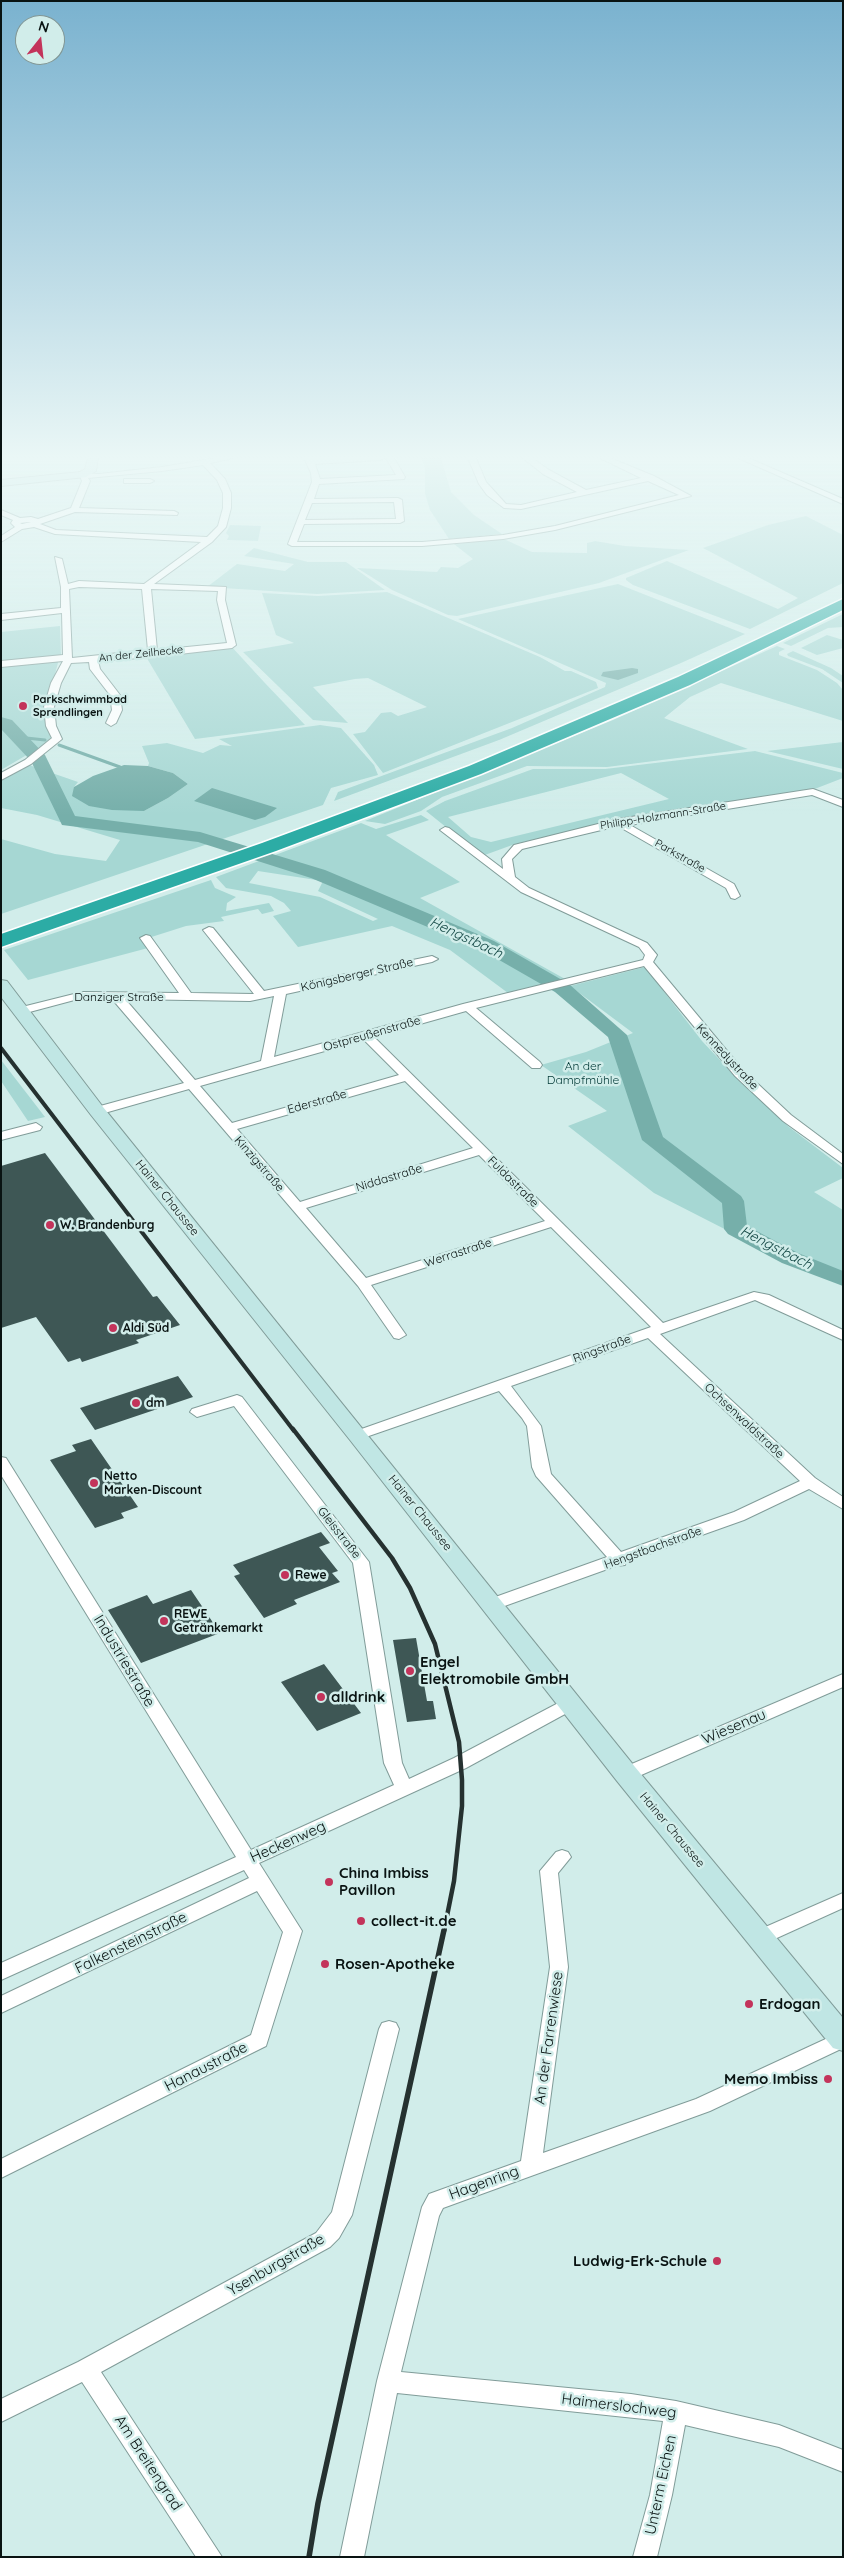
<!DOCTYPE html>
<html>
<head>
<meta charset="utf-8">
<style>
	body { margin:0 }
	#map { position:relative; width:844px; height:2558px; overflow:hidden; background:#d1edea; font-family:Quicksand,sans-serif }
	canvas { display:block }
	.frame { position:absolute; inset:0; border:2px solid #091312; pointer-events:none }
	.north { position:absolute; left:15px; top:15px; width:50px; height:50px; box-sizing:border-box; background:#d1edea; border:1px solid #819694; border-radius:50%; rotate:16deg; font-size:14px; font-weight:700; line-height:20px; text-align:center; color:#091312 }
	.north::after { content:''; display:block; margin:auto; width:18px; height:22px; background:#c3345b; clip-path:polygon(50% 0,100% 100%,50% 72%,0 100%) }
</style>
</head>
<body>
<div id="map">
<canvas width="844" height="2558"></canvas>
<div class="frame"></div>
<div class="north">N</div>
</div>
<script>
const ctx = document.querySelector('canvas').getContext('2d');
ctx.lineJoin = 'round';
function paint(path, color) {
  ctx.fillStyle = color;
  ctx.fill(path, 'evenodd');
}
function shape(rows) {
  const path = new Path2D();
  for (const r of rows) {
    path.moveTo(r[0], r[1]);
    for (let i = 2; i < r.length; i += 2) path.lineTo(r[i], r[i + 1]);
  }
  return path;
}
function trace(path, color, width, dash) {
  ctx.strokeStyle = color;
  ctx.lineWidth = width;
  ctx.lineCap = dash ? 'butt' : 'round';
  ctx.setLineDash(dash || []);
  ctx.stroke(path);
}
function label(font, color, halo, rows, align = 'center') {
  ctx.font = font + ' Quicksand,sans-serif';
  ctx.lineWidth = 5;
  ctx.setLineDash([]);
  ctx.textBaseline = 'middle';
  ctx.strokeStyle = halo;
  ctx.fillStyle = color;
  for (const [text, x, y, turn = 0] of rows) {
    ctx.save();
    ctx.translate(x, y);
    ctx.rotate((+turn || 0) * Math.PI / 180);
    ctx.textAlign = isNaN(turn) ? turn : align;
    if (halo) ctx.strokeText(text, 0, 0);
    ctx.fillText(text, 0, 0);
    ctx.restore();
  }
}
paint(shape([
	[421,458,441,458,451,492,474,515,502,534,449,539,430,510,425,494,425,467],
	[806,516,843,535,843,583,750,629,633,585,626,580,626,578,667,561,778,609,798,598,703,548,768,525],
	[230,525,261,526,258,541,227,540,229,536,226,533],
	[504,539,532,552,587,553,587,543,595,541,625,546,689,550,599,583,457,616,448,615,392,590,357,568,437,572,441,567,458,568,473,559,454,544],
	[254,548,308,562,346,562,385,590,317,594,207,587,237,564,285,571,294,564,244,556],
	[618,584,745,634,681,663,499,740,334,801,338,792,512,728,605,687,606,683,458,619],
	[387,592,540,657,565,671,571,671,596,682,598,688,383,773,353,734,365,732,381,713,391,712,398,716,427,707,368,678,355,679,313,687,348,723,313,720,243,652,294,643,276,635,262,593,318,596],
	[843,614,843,627,828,628,791,646,783,643],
	[60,626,61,656,1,661,1,632],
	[827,635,843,640,843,648,817,655,801,648],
	[231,646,264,682,305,725,195,739,145,655],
	[777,646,785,649,779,652,779,655,817,670,837,683,843,690,843,721,721,683,690,697,664,718,748,749,607,767,527,766,442,797,421,811,385,824,365,821,613,720],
	[793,651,831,668,843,676,843,683,822,669,788,656,787,654],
	[59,659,44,716,54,739,1,770,1,666],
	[320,725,341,728,374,765,378,775,331,788,323,805,1,914,1,839,55,854,106,861,120,840,37,815,1,808,1,781,29,765,78,782,74,787,144,811,168,798,188,784,173,773,148,766,149,763,142,746,167,743,203,753,220,745,232,746,219,739],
	[843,742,843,769,767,751],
	[755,751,843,773,843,778,812,790,610,821,515,844,482,856,426,811,445,801,533,769,605,769],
	[621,773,669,799,491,842,471,837,448,817],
	[421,815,429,820,386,835,460,882,420,898,565,979,508,993,450,950,392,926,298,947,273,916,291,911,284,903,271,896,226,888,216,877,361,823,376,829],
	[258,871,323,881,318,891,378,919,373,921,320,897,249,883],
	[211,880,215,888,236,897,227,903,226,911,269,903,274,911,262,914,258,909,221,917,224,921,186,926,142,940,148,948,28,980,4,950],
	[645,967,702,1041,735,1076,789,1127,843,1168,843,1178,814,1192,843,1210,843,1284,797,1266,654,1193,568,1126,607,1111,541,1065,586,1052,633,1033,570,986],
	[1,1060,45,1117,28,1121,1,1081]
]), '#a6d7d3');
paint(shape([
	[632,668,638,669,638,673,618,680,601,676,603,672],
	[124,765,148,766,173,773,188,784,168,798,144,811,112,810,89,806,72,796,74,787,93,776],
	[212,788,277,808,265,817,255,820,194,801]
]), '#76afaa');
trace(shape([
	[17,737,45,740],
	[59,745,120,767]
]), '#76afaa', 3);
paint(shape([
	[1,717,12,720,45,755,75,816,200,832,325,870,494,941,569,984,627,1035,663,1137,741,1196,744,1201,747,1226,798,1253,843,1271,843,1286,782,1263,728,1234,724,1229,722,1203,642,1140,608,1037,555,992,480,949,311,878,198,842,62,825,31,761,1,729,1,717]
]), '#76afaa');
paint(shape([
	[45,1153,153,1297,157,1296,180,1325,136,1340,139,1343,82,1362,80,1358,68,1362,36,1317,1,1328,1,1166],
	[178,1376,193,1397,95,1430,80,1408],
	[91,1439,138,1507,121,1513,124,1518,95,1528,50,1460,76,1451,72,1445],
	[321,1532,330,1543,319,1547,338,1571,332,1573,340,1582,294,1600,297,1604,264,1618,234,1576,240,1574,233,1565],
	[191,1590,220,1633,141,1663,108,1610,147,1595,153,1604],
	[416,1638,427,1701,433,1701,436,1719,407,1722,393,1640],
	[324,1664,361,1713,317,1731,281,1682]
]), '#3e5755');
const street = shape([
	[216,458,233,458,210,463,225,479,231,493,231,508,226,527,212,542,154,584,226,587,225,600,236,645,232,648,153,657,98,661,100,669,120,695,122,710,116,723,111,726,106,723,112,710,110,695,90,669,89,662,71,663,61,683,54,707,56,726,62,739,31,764,1,780,1,773,25,760,52,738,46,726,44,707,51,683,63,661,1,667,1,661,63,655,62,613,1,620,1,614,61,608,61,587,55,557,62,559,68,584,79,581,144,584,201,542,55,534,34,527,22,529,1,542,1,536,15,527,11,523,13,520,1,515,1,510,20,518,31,517,38,519,71,508,82,481,79,473,99,474,162,467,216,458],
	[203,465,217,480,223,493,223,508,218,526,207,537,56,530,40,524,75,512,177,515,178,513,174,511,79,508,90,481,88,478,162,471,203,465],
	[31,522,22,524,20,523,30,522,31,522],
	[79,587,142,589,148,650,72,658,69,589,79,587],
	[151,589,218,591,217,600,227,643,157,650,151,589],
	[304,458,384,458,380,460,315,464,320,479,396,475,386,458,394,458,405,477,404,479,319,484,314,499,398,498,402,500,404,521,400,523,304,524,297,542,422,542,503,535,555,526,679,495,648,481,521,509,504,508,487,495,479,484,468,458,476,458,486,482,506,504,521,505,577,492,543,474,523,458,532,458,549,470,586,490,641,478,600,458,610,458,654,476,691,496,555,530,503,539,422,546,292,546,288,544,312,482,311,473,304,458],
	[394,502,396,519,305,520,312,503,394,502],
	[738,458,748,458,843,499,843,504,738,458],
	[127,479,150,479,154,481,150,483,124,483,124,479,127,479],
	[813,789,843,800,843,807,812,795,630,825,734,884,740,896,735,899,731,898,726,888,618,826,522,849,512,859,515,877,529,888,647,943,657,955,653,962,743,1070,791,1115,843,1154,843,1164,783,1121,735,1076,644,966,476,1008,540,1062,542,1065,540,1068,532,1068,466,1011,374,1037,663,1323,754,1292,769,1295,843,1330,843,1340,755,1300,660,1334,815,1478,843,1497,843,1509,809,1489,744,1520,626,1562,625,1565,616,1566,499,1608,487,1608,485,1604,487,1600,607,1557,536,1476,532,1467,527,1426,522,1418,499,1391,363,1438,353,1438,351,1435,353,1432,651,1327,551,1227,371,1285,406,1335,399,1339,394,1338,358,1286,189,1089,101,1114,93,1114,91,1111,93,1108,184,1083,112,999,82,998,22,1014,16,1010,18,1008,82,992,179,993,140,938,146,935,150,936,191,993,254,994,203,930,209,927,213,928,264,991,432,956,438,959,432,962,286,994,274,1057,463,1004,643,960,645,955,639,947,521,892,440,830,445,827,449,828,503,869,502,859,514,845,618,819,813,789],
	[274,996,261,1061,195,1080,125,999,250,1001,274,996],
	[364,1040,399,1075,232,1123,200,1086,364,1040],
	[405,1081,473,1148,300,1202,237,1129,405,1081],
	[479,1155,545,1221,366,1278,306,1208,479,1155],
	[648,1338,800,1481,734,1512,621,1552,551,1474,541,1426,511,1386,648,1338],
	[36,1123,42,1127,40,1130,1,1140,1,1132,36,1123],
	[237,1395,242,1397,369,1562,402,1763,409,1779,454,1758,564,1700,570,1698,576,1700,578,1704,576,1708,466,1768,259,1863,302,1931,266,2046,1,2178,1,2159,251,2035,283,1932,257,1891,1,2013,1,1996,249,1878,244,1870,1,1980,1,1963,236,1857,1,1475,1,1457,6,1458,251,1850,394,1785,384,1763,353,1563,234,1406,197,1417,190,1412,192,1409,237,1395],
	[843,1674,843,1687,632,1779,626,1781,620,1779,617,1774,620,1769,843,1674],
	[562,1850,568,1852,571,1857,558,1873,568,1967,543,2153,696,2099,843,2031,843,2048,710,2111,443,2208,439,2216,401,2372,631,2394,676,2401,779,2425,843,2450,843,2472,779,2447,685,2425,672,2495,657,2557,633,2557,650,2495,663,2421,397,2393,364,2557,340,2557,377,2381,422,2207,429,2194,521,2161,550,1967,540,1871,556,1852,562,1850],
	[843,1893,843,1908,768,1942,761,1945,754,1942,752,1937,754,1932,843,1893],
	[389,2021,396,2023,399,2029,352,2215,339,2238,330,2247,101,2372,222,2557,196,2557,82,2382,1,2422,1,2399,78,2362,316,2233,332,2212,379,2029,382,2023,389,2021]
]);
const secondary = shape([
	[88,458,98,458,96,471,86,477,1,486,1,480,80,472,85,469,88,458],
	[1,980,7,981,103,1107,635,1767,843,2018,843,2051,833,2048,617,1781,350,1440,91,1115,1,997,1,980]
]);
const highway = shape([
	[843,599,843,610,690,685,481,774,276,851,1,947,1,934,262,843,469,766,678,677,843,599]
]);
trace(street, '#819c99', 2);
trace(secondary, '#819c99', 2);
trace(highway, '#fff', 3);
paint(street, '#fff');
paint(secondary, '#c0e6e4');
paint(highway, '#2caca5');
trace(shape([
	[1,1048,294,1431]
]), '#253130', 4);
trace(shape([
	[293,1429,392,1558,410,1588,435,1644,459,1742,462,1780,462,1806,454,1881,444,1931]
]), '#253130', 4.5);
trace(shape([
	[309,2557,318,2503,444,1930]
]), '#253130', 5.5);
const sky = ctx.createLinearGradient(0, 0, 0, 816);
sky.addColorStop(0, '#7ab2cf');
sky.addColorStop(0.56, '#eaf7f6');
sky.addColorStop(1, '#eaf7f600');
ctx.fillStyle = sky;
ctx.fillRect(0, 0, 844, 816);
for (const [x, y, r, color] of [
	[23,706,5,"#c3345b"],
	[50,1225,5,"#c3345b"],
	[113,1328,5,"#c3345b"],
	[136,1403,5,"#c3345b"],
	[94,1483,5,"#c3345b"],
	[285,1575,5,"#c3345b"],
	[164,1621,5,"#c3345b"],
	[410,1671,5,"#c3345b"],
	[321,1697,5,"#c3345b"],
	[329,1882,5,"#c3345b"],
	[361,1921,5,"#c3345b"],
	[325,1964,5,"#c3345b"],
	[749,2004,5,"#c3345b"],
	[828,2079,5,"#c3345b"],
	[717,2261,5,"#c3345b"]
]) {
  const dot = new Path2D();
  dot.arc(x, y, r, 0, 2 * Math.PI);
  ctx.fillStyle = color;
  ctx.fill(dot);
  trace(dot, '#d1edea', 2);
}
label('11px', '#091312', '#d1edea', [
	["An der Zeilhecke",141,654,-6],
	["Philipp-Holzmann-Straße",663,816,-9],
	["Parkstraße",680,856,29]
]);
label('bold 11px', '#091312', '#d1edea', [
	["Parkschwimmbad",33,700],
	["Sprendlingen",33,713]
], 'left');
label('12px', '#091312', '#d1edea', [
	["Königsberger Straße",357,975,-13],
	["Danziger Straße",119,997],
	["Ostpreußenstraße",372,1034,-16],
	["Kennedystraße",727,1057,47],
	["Ederstraße",317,1102,-16],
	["Kinzigstraße",259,1164,49],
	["Niddastraße",389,1178,-17],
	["Fuldastraße",513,1182,45],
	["Hainer Chaussee",167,1198,51],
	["Werrastraße",458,1253,-18],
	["Ringstraße",602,1349,-20],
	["Ochsenwaldstraße",744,1421,43],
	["Hainer Chaussee",420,1513,51],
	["Gleisstraße",339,1533,52],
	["Hengstbachstraße",653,1548,-20],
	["Hainer Chaussee",672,1830,50]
]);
label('12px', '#003835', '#d1edea', [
	["An der",583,1066],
	["Dampfmühle",583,1080]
]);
label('bold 12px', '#091312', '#d1edea', [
	["W. Brandenburg",60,1225],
	["Aldi Süd",123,1328],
	["dm",146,1403],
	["Netto",104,1476],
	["Marken-Discount",104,1490],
	["Rewe",295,1575],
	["REWE",174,1614],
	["Getränkemarkt",174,1628]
], 'left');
label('italic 14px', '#154946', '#d1edea', [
	["Hengstbach",466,938,25],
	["Hengstbach",776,1248,27]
]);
label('15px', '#091312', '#d1edea', [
	["Industriestraße",124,1661,59],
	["Wiesenau",734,1727,-23],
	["Heckenweg",288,1842,-24],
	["Falkensteinstraße",131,1943,-26],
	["An der Farrenwiese",549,2038,-82],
	["Hanaustraße",206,2067,-27],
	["Hagenring",484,2183,-20],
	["Ysenburgstraße",276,2265,-30],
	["Haimerslochweg",619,2406,7],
	["Am Breitengrad",148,2463,57],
	["Unterm Eichen",661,2485,-78]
]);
label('bold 15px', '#091312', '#d1edea', [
	["Engel",420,1662],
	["Elektromobile GmbH",420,1679],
	["alldrink",331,1697],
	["China Imbiss",339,1873],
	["Pavillon",339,1890],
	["collect-it.de",371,1921],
	["Rosen-Apotheke",335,1964],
	["Erdogan",759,2004],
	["Memo Imbiss",818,2079,"right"],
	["Ludwig-Erk-Schule",707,2261,"right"]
], 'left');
</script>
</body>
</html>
